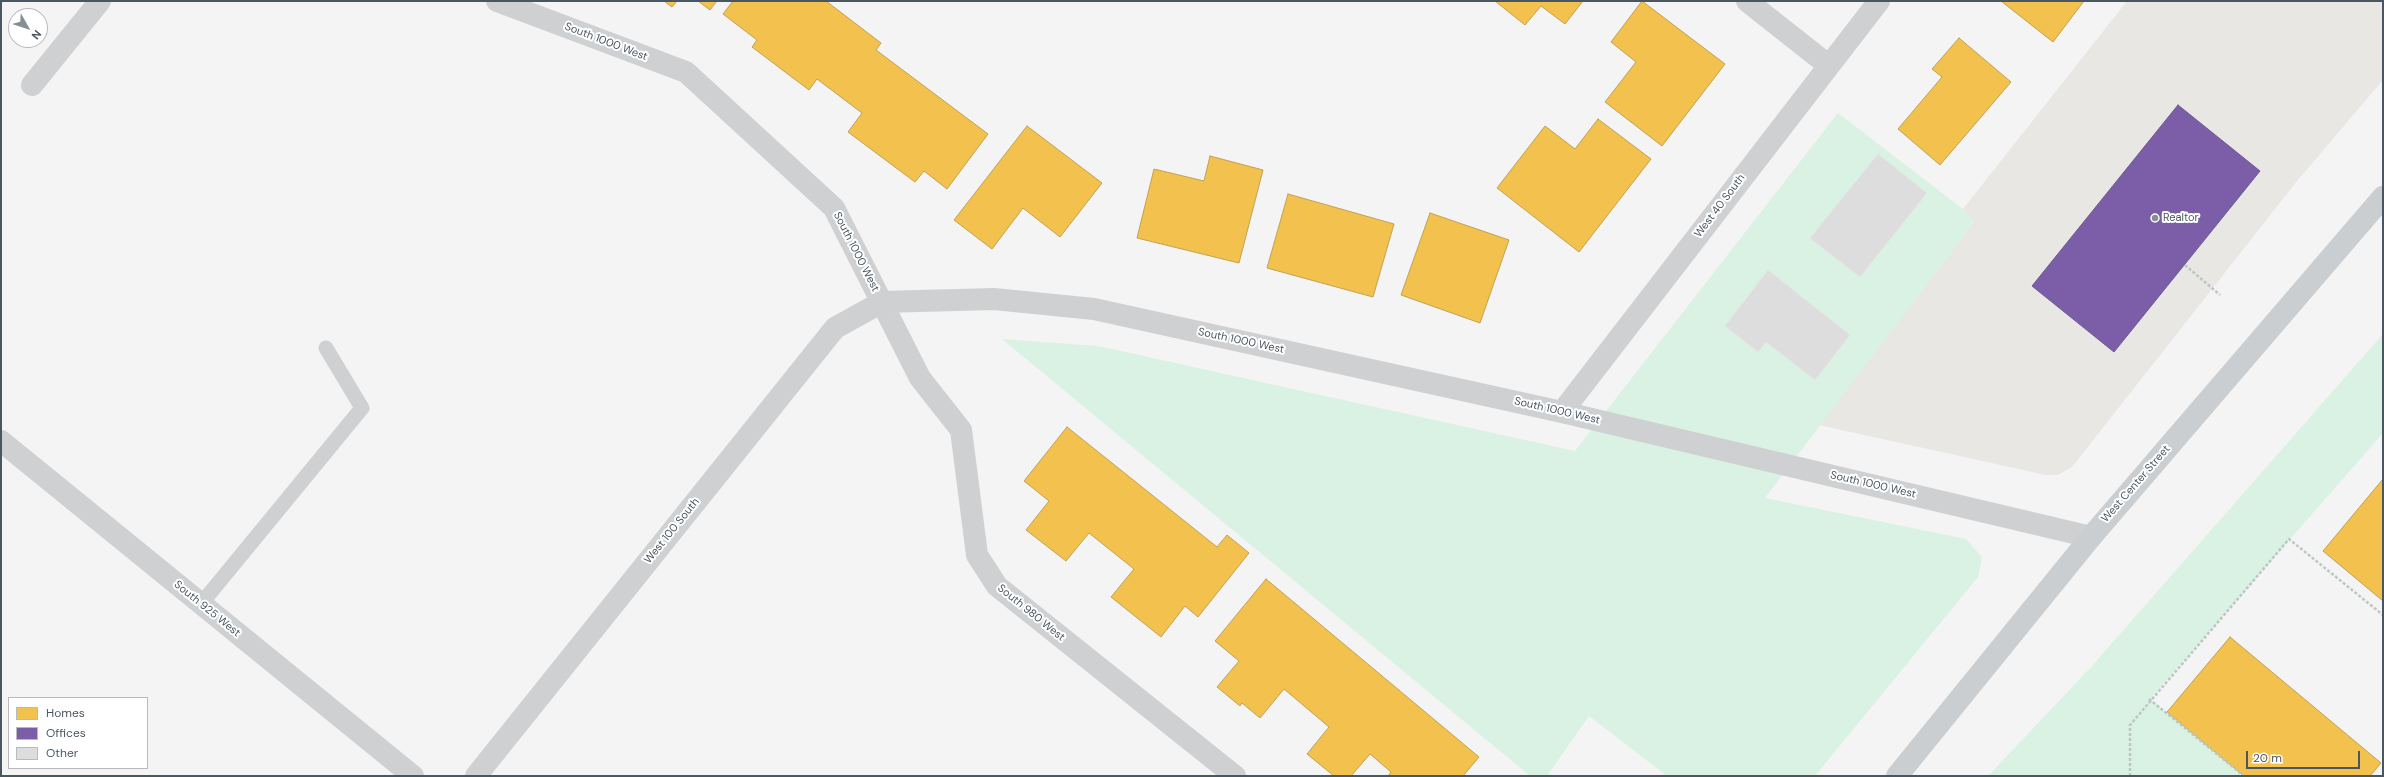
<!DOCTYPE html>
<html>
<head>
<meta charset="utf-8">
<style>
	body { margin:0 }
	#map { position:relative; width:2384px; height:777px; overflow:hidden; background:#f4f4f4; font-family:"DM Sans",sans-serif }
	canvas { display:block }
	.frame { position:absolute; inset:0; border:2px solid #4a5661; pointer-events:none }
	.legend { position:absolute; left:8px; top:697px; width:140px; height:72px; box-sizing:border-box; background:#fff; border:1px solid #b7bbc0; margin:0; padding:5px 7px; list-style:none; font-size:12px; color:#4a5661 }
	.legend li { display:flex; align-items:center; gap:8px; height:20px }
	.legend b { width:20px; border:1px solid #b7bbc0 }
	.north { position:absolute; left:8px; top:8px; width:40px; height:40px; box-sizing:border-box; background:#fff; border:1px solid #b7bbc0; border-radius:50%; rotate:129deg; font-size:11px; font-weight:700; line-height:16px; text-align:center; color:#4a5661 }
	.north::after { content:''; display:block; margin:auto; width:14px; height:18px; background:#868d94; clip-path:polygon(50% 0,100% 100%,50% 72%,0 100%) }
	.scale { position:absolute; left:2246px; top:751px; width:114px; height:18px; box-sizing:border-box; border:2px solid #4a5661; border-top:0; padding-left:5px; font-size:12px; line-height:14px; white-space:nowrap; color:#4a5661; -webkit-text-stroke:3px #fff; paint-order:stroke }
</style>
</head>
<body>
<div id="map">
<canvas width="2384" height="777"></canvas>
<div class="frame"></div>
<ul class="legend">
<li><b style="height:11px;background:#f2c14e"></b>Homes</li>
<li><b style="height:11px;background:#7b5ea7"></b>Offices</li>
<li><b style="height:11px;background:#ddddde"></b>Other</li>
</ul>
<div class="north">N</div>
<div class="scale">20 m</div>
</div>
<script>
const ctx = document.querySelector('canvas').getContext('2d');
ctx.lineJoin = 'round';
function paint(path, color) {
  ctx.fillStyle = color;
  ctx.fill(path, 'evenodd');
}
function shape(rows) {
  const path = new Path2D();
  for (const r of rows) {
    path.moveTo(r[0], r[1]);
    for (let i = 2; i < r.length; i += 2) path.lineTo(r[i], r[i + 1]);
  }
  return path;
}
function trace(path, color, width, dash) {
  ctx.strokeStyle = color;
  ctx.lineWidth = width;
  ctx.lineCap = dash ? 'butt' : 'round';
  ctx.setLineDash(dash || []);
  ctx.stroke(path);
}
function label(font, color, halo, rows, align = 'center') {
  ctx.font = font + ' "DM Sans",sans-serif';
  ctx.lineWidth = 4;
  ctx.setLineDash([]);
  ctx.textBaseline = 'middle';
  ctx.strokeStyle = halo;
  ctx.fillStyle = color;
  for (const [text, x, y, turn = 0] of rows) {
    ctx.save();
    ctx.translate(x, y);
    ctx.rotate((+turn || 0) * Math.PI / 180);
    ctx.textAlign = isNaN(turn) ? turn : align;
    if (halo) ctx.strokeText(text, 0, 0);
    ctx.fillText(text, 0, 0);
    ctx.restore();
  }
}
paint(shape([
	[2127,1,2383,1,2383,80,2297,181,2072,467,2058,475,2046,475,1819,425,1974,222,1963,209]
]), '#e8e7e3');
paint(shape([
	[1838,113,1963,209,1974,222,1765,498,1966,539,1982,557,1978,577,1815,776,1667,776,1589,716,1547,776,1530,776,1002,339,1098,346,1575,451],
	[2383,334,2383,433,2150,699,2244,776,1988,776,2091,667]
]), '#d9f2e3');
const homes = shape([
	[664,1,677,1,672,7,664,1],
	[698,1,717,1,710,10,698,1],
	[733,1,826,1,881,43,876,50,988,134,947,189,924,171,915,182,848,132,862,113,817,79,809,90,752,47,757,40,723,14,733,1],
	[1495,1,1583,1,1565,24,1541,6,1525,25,1495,1],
	[1642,1,1725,64,1662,146,1605,102,1636,62,1611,42,1642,1],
	[2001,1,2084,1,2053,42,2001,1],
	[1959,38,2011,82,1940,165,1898,129,1942,77,1932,69,1959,38],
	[1598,119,1651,159,1579,252,1497,188,1545,126,1575,149,1598,119],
	[1027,126,1102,183,1060,237,1023,208,992,249,954,220,1027,126],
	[1210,156,1263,170,1239,263,1137,238,1154,169,1204,181,1210,156],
	[1288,194,1394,224,1373,297,1267,268,1288,194],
	[1430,213,1509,240,1480,323,1401,295,1430,213],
	[1067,427,1217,547,1227,535,1249,553,1198,617,1185,606,1161,637,1111,597,1134,569,1089,533,1066,561,1026,530,1049,501,1024,481,1067,427],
	[2383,479,2383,601,2323,551,2383,479],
	[1266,579,1479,757,1463,776,1388,776,1391,772,1370,754,1351,776,1334,776,1307,754,1329,727,1284,689,1260,718,1242,703,1240,706,1217,687,1239,661,1215,641,1266,579],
	[2230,637,2381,763,2370,776,2244,776,2167,712,2230,637]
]);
paint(homes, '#f2c14e');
trace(homes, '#c0a154', 1);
const offices = shape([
	[2178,105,2260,171,2114,352,2032,286,2178,105]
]);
paint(offices, '#7b5ea7');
trace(offices, '#6c5c92', 1);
const building = shape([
	[1878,154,1927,193,1860,277,1810,238,1878,154],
	[1768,270,1850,335,1815,380,1766,342,1758,352,1725,326,1768,270]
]);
paint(building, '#ddddde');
trace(building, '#e5e6e7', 1);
trace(shape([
	[2185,265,2220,295],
	[2149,699,2244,776],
	[2130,776,2130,725,2289,539,2383,615]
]), '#bcc7c4', 2.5, [3, 2]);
trace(shape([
	[201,604,362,408,326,348]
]), '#ced0d2', 15);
trace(shape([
	[497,1,686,72,834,208,920,378,961,430,977,555,997,586,1235,776],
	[1747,1,1828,65],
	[32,85,100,1],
	[1562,412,1879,1],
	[1,441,413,776],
	[476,776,835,328,882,302,994,299,1094,309,1562,412,2091,537]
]), '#ced0d2', 22);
trace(shape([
	[1897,776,2091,537,2383,197]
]), '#caced1', 22);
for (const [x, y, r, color] of [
	[2155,218,4,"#868d94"]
]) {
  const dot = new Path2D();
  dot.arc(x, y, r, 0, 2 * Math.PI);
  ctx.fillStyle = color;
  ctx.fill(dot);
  trace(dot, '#fff', 1.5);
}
label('11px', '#4a5661', '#fff', [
	["South 1000 West",606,42,21],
	["West 40 South",1720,206,-53],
	["South 1000 West",856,252,63],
	["South 1000 West",1241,341,12],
	["South 1000 West",1557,411,13],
	["West Center Street",2136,484,-49],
	["South 1000 West",1873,485,13],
	["West 100 South",672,531,-51],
	["South 925 West",207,609,39],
	["South 980 West",1031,613,39]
]);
label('11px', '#4a5661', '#fff', [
	["Realtor",2163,218]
], 'left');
</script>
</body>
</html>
